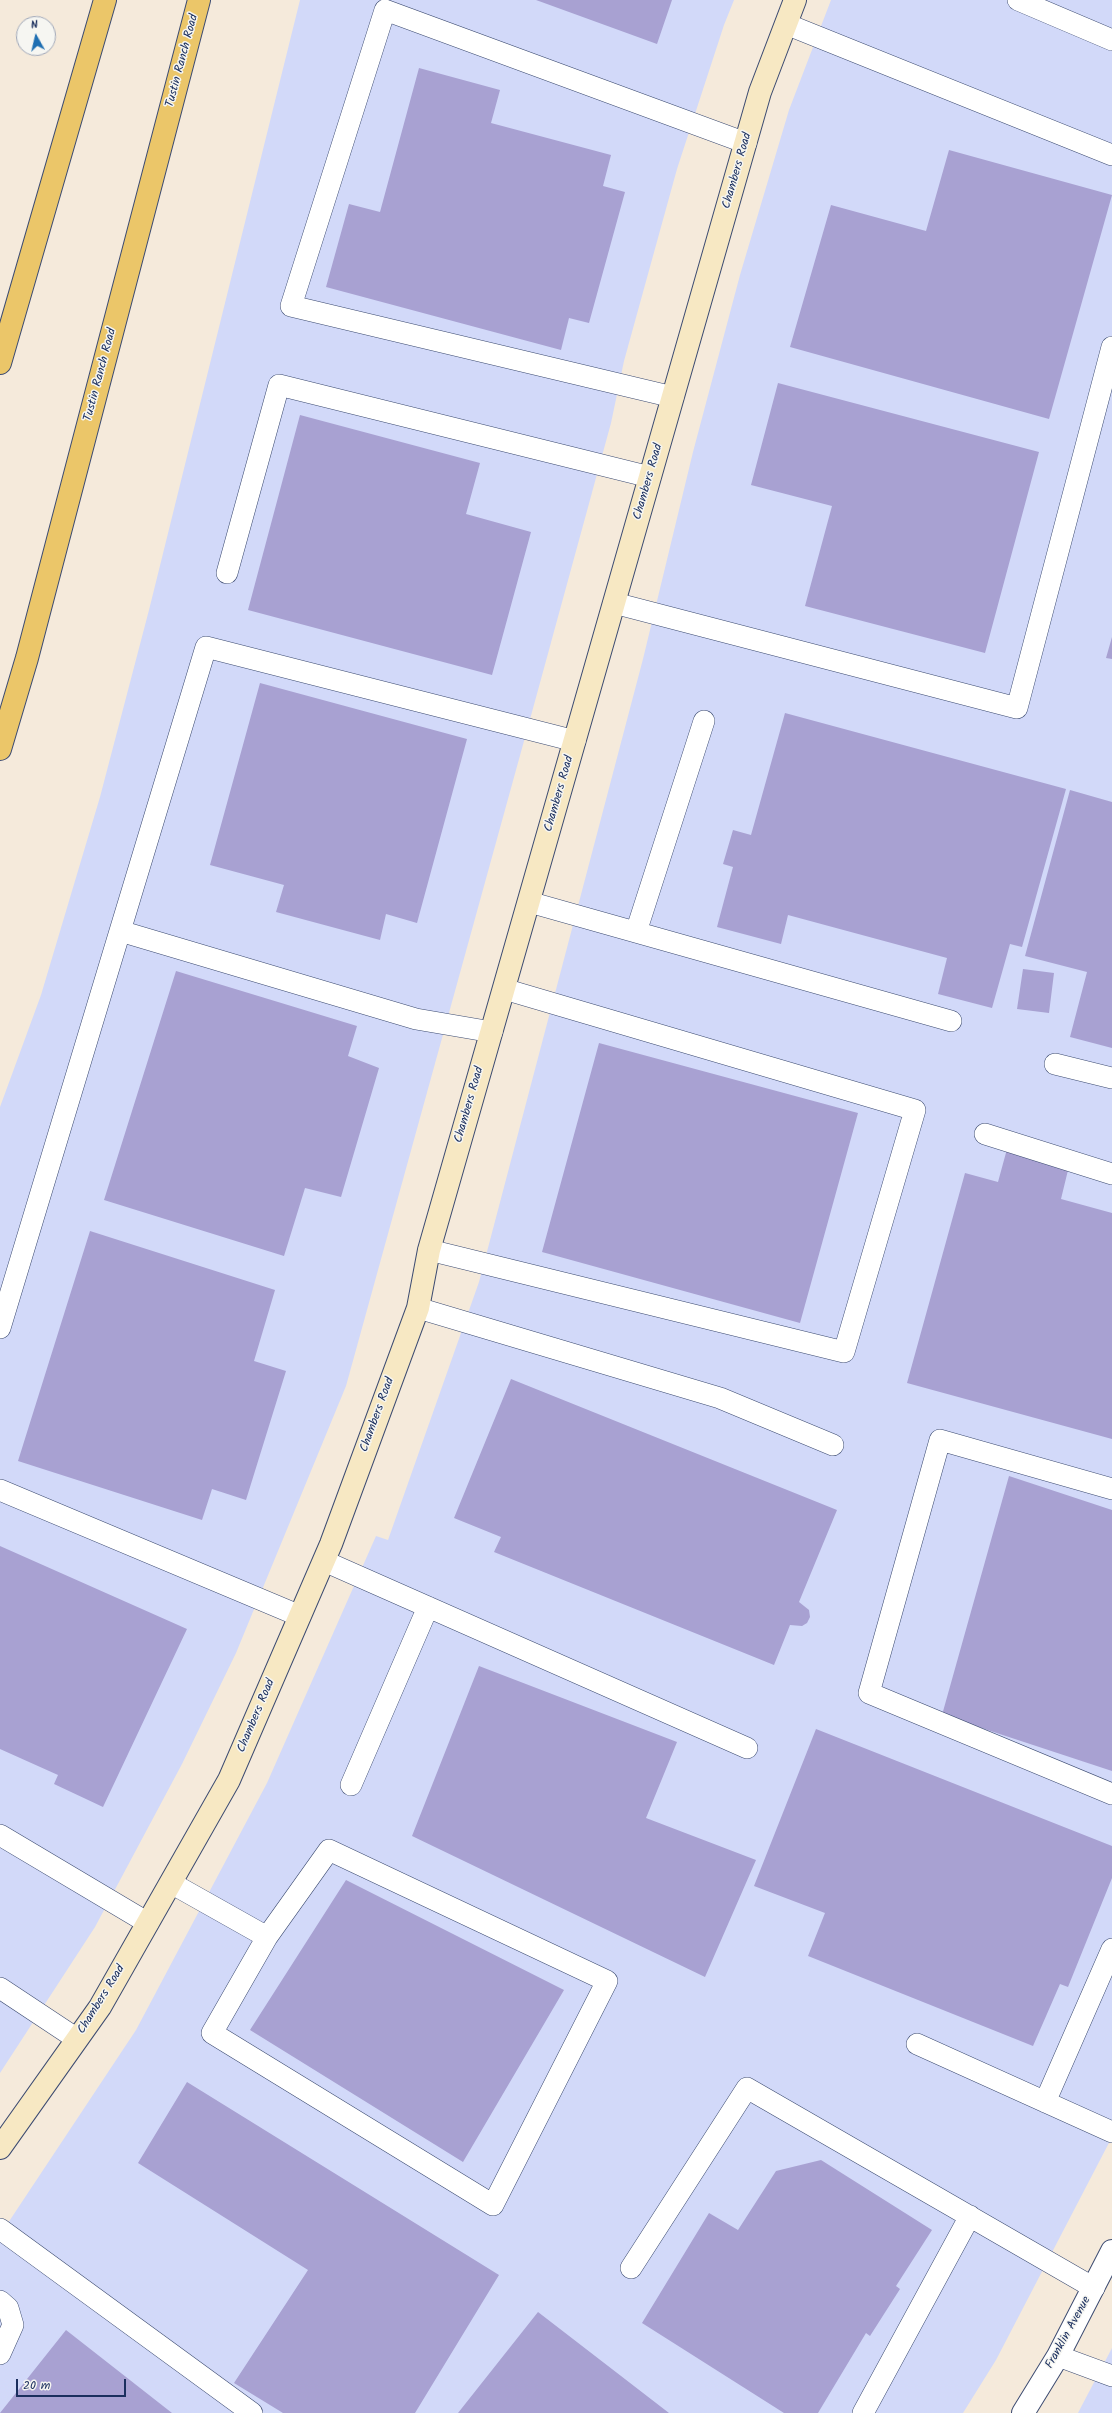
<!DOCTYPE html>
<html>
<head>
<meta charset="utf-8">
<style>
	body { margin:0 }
	#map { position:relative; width:1112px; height:2413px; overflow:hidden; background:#f5eadb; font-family:Kalam,sans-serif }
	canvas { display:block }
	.north { position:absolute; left:16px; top:16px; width:40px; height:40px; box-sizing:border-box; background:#f6f6f2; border:1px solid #9ea6b7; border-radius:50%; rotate:352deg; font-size:11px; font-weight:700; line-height:16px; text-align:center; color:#1b2f5e }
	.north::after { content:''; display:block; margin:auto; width:14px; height:18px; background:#1f6fb2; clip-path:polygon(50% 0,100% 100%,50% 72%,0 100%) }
	.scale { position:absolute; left:16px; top:2379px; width:110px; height:18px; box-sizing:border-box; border:2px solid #1b2f5e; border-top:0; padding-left:5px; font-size:12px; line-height:14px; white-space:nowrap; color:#1b2f5e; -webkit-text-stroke:3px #f6f6f2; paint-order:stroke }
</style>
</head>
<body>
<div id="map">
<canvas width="1112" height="2413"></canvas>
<div class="north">N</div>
<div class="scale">20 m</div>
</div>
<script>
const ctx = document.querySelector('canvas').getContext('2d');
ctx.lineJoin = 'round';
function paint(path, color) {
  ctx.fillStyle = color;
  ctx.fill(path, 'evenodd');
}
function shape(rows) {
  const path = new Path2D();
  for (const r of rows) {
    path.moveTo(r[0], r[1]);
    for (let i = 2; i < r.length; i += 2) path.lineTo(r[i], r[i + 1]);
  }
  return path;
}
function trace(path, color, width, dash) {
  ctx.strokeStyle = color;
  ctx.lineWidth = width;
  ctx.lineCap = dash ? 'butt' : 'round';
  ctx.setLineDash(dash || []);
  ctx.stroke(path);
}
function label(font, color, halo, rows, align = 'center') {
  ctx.font = font + ' Kalam,sans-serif';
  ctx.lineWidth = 3;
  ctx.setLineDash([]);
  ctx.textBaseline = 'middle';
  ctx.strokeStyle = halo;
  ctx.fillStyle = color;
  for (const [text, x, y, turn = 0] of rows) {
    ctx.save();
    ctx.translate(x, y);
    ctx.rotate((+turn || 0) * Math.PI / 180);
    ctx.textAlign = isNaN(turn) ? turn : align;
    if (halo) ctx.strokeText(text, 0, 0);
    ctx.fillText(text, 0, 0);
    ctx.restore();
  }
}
paint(shape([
	[300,0,734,0,724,25,677,169,624,361,611,423,532,712,346,1386,236,1653,182,1764,95,1927,0,2073,0,1107,41,995,100,797,149,610],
	[831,0,1112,0,1112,2137,996,2360,963,2413,0,2413,0,2235,136,2030,267,1783,376,1536,388,1540,479,1282,643,659,693,452,740,275,789,110],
	[1112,2348,1112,2413,1078,2413,1079,2411]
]), '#d2d9f9');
paint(shape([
	[536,0,672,0,657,44],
	[419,68,500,90,491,123,611,155,603,186,625,192,589,323,569,318,561,350,326,287,349,204,380,212],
	[949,150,1112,195,1049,419,790,347,831,205,926,231],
	[778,383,1039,452,985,653,805,606,832,506,751,485],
	[300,415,480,463,466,514,531,532,492,675,248,610],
	[1112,637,1112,659,1106,658],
	[260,683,467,739,417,923,386,914,380,940,276,912,284,885,210,865],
	[785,713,1066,789,1022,947,1010,944,992,1008,938,994,947,958,788,915,781,944,717,927,733,867,723,864,733,830,751,835],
	[1070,790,1112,802,1112,1048,1070,1037,1087,972,1025,956],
	[1023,969,1054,973,1049,1013,1017,1009],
	[176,971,357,1026,348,1056,379,1068,341,1197,305,1188,284,1256,104,1200],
	[599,1043,858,1113,800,1323,542,1252],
	[1007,1149,1069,1166,1061,1199,1112,1213,1112,1439,907,1383,965,1173,998,1182],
	[90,1231,275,1290,254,1361,286,1371,246,1500,212,1489,202,1520,18,1461],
	[511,1379,837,1510,799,1602,809,1610,810,1617,807,1623,802,1626,790,1625,774,1665,494,1552,501,1537,454,1518],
	[1009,1476,1112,1510,1112,1771,942,1715],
	[0,1546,187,1629,103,1807,54,1784,58,1775,0,1749],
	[479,1666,677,1742,646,1818,756,1860,705,1977,412,1836],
	[816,1729,1112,1846,1112,1878,1068,1987,1060,1984,1033,2046,808,1956,825,1913,754,1886],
	[346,1880,564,1990,463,2162,250,2030],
	[187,2082,499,2275,415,2413,283,2413,234,2383,308,2270,138,2163],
	[821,2160,932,2230,896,2286,900,2289,870,2336,866,2333,818,2413,784,2413,642,2323,709,2213,738,2230,776,2171],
	[538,2312,669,2413,458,2413],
	[66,2330,172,2413,0,2413]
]), '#a8a1d2');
const lane = shape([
	[1018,0,1112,40],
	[786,24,1112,155],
	[673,397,291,306,385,10,746,143],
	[227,573,279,385,650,477],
	[614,603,1017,708,1112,347],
	[529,902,951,1021],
	[636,932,704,721],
	[492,1032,416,1019,120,931,206,647,575,741],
	[1055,1064,1112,1078],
	[985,1134,1112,1174],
	[429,1250,844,1352,915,1110,504,989],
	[418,1308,720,1398,833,1445],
	[0,1328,120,931],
	[1112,1489,940,1440,869,1693,1112,1794],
	[0,1490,300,1616],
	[324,1561,747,1748],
	[351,1785,428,1607],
	[0,1835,148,1923],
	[171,1883,267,1937,212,2033,493,2205,607,1981,329,1850,267,1937],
	[0,1988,77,2039],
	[917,2044,1112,2132],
	[1045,2102,1112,1949],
	[0,2229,252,2413],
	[631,2268,747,2088,1094,2288],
	[0,2301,8,2308,13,2325,0,2354],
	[1058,2356,1112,2376],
	[863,2413,970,2216]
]);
const street = shape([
	[1023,2413,1058,2356,1112,2251]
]);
const secondary = shape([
	[0,2148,100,2007,229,1780,331,1544,418,1308,429,1250,760,92,795,0]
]);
const primary = shape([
	[0,363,105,0],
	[0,749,27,658,199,0]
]);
trace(lane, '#3c4b71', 22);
trace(street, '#3c4b71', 24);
trace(secondary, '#3c4b71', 24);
trace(primary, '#3c4b71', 24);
trace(lane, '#fff', 21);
trace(street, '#fff', 22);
trace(secondary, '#f7e8c3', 22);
trace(primary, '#ebc669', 22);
label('12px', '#1b2f5e', '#f6f6f2', [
	["Tustin Ranch Road",183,61,-75],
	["Chambers Road",738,171,-74],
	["Tustin Ranch Road",101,375,-75],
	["Chambers Road",649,482,-74],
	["Chambers Road",560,794,-74],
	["Chambers Road",470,1105,-74],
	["Chambers Road",378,1415,-70],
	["Chambers Road",257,1716,-67],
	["Chambers Road",102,2000,-58],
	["Franklin Avenue",1069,2333,-61]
]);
</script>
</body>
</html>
